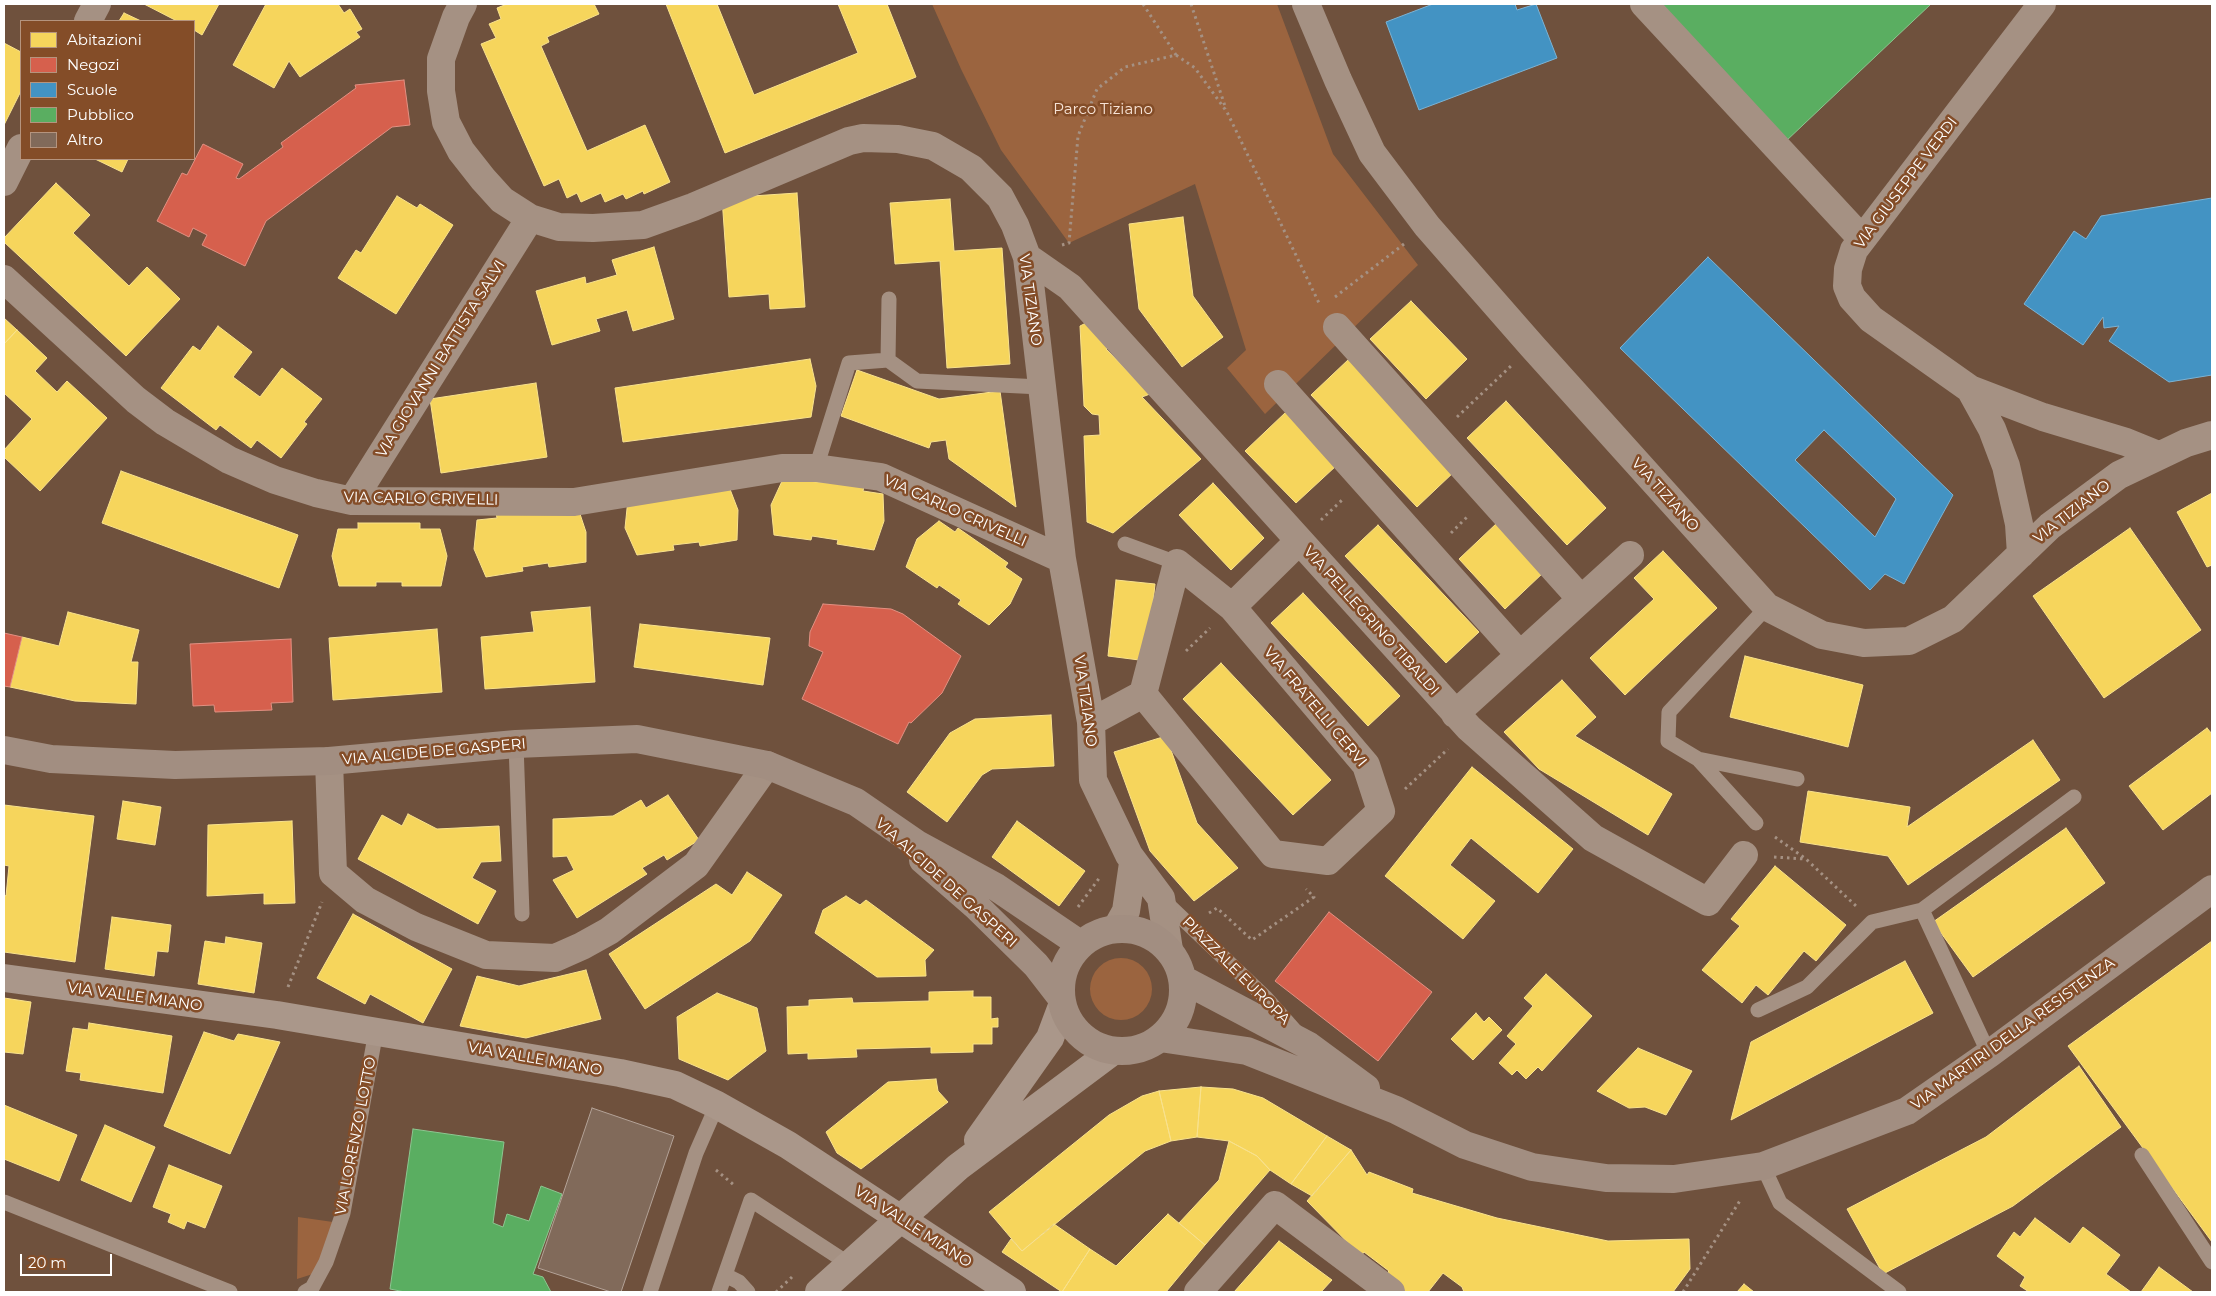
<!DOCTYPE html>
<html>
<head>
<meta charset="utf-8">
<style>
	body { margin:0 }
	#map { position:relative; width:2216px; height:1296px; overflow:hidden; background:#6f513d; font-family:Montserrat,sans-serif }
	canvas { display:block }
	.frame { position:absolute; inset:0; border:5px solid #fff; pointer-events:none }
	.legend { position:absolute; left:20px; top:20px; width:175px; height:140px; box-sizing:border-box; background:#844d28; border:1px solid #b5947e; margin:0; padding:6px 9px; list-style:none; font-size:15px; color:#fff }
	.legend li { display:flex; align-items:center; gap:10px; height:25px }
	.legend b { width:25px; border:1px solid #b5947e }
	.scale { position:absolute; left:20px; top:1254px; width:92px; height:22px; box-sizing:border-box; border:2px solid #fff; border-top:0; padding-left:6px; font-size:15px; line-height:18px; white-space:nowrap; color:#fff; -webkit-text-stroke:4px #844d28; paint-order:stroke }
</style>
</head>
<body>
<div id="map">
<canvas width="2216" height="1296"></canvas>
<div class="frame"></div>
<ul class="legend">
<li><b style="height:14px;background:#f6d55c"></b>Abitazioni</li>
<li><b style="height:14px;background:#d6604d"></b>Negozi</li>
<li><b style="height:14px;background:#4393c3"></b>Scuole</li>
<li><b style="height:14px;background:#5aae61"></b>Pubblico</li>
<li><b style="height:14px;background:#816a5a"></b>Altro</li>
</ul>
<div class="scale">20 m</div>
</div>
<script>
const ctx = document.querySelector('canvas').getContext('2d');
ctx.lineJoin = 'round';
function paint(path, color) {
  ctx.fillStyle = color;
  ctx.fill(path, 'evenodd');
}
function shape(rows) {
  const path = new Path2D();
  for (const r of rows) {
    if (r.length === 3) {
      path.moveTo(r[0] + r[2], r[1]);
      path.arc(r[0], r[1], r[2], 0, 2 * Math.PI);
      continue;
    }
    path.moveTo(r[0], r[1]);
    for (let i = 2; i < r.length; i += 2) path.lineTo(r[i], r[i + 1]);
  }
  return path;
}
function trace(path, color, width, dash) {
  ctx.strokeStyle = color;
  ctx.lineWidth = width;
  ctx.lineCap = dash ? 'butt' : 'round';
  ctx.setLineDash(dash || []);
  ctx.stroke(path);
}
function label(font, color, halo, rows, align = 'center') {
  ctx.font = font + ' Montserrat,sans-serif';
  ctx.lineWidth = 5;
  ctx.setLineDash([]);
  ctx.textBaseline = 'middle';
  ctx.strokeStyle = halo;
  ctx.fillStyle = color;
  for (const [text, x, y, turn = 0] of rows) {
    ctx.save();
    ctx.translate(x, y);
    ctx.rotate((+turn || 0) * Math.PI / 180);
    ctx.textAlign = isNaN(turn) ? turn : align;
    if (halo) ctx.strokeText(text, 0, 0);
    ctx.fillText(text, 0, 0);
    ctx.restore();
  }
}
paint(shape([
	[932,4,1277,4,1333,154,1418,265,1265,414,1227,368,1246,350,1195,184,1069,243,1001,150,961,69],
	[1121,989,31],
	[298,1217,333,1222,316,1273,297,1279]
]), '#9b643f');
const homes = shape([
	[144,4,219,4,202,35,194,30,194,21,177,21,144,4],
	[266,4,338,4,344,13,350,9,362,29,356,32,360,37,300,77,289,61,274,88,233,65,266,4],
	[507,4,594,4,599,14,547,37,549,42,541,46,587,151,645,125,670,182,644,194,643,191,626,199,623,194,605,202,601,193,581,202,577,193,567,198,559,179,544,186,481,44,496,38,489,24,501,19,497,8,507,4],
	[666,4,717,4,754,95,858,53,838,4,887,4,916,77,725,153,666,4],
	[124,13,141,21,119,21,124,13],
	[4,43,21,52,21,91,4,125,4,43],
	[95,159,128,159,122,172,95,159],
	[56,183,90,215,73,233,129,286,147,267,180,299,126,356,4,242,4,238,56,183],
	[797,193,805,307,770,309,769,294,729,297,722,198,797,193],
	[397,196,417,208,420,204,453,225,396,314,338,278,356,250,361,253,397,196],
	[950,199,954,251,1002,248,1010,364,947,368,940,261,895,264,890,203,950,199],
	[1183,217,1193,296,1223,337,1182,367,1139,309,1129,224,1183,217],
	[654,247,674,319,633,331,627,310,596,319,600,331,552,345,536,291,585,277,586,284,617,275,612,260,654,247],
	[1411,301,1467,359,1426,399,1370,339,1411,301],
	[4,318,17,330,4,344,4,318],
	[1086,323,1111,345,1106,349,1150,394,1142,397,1201,459,1113,533,1087,522,1084,436,1100,435,1099,415,1092,414,1084,406,1080,326,1086,323],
	[218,326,252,352,233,377,260,397,282,368,322,399,304,422,307,424,281,458,257,440,251,448,220,425,216,430,161,388,193,346,200,351,218,326],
	[17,330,47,358,35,371,57,392,67,381,107,418,40,491,4,457,4,450,32,419,4,393,4,344,17,330],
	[810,359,816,386,811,417,623,442,615,388,810,359],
	[1349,359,1455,471,1417,507,1311,395,1349,359],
	[857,370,939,399,1000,391,1016,507,949,459,946,440,931,442,929,448,841,416,857,370],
	[536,383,547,457,441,473,430,399,536,383],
	[1506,401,1606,508,1567,545,1467,438,1506,401],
	[1286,412,1336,466,1296,503,1245,451,1286,412],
	[121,471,298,535,279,588,102,523,121,471],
	[783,479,864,486,863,491,883,494,884,521,874,550,837,544,838,540,812,536,811,540,774,535,771,505,783,479],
	[1213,483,1264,538,1231,570,1179,515,1213,483],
	[728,484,738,510,737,540,700,546,699,542,673,545,674,550,637,555,625,528,628,499,728,484],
	[2212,493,2212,565,2207,567,2177,512,2212,493],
	[577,505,586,532,586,562,549,567,548,563,522,567,523,571,486,577,474,549,477,520,497,518,496,513,577,505],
	[939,521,955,532,958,528,1008,563,1005,567,1022,579,1010,604,989,625,958,604,961,600,939,585,937,588,906,567,917,539,939,521],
	[358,523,420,523,420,529,440,529,447,556,441,586,402,586,402,582,376,582,376,586,339,586,332,556,338,529,358,529,358,523],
	[1497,523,1544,572,1505,609,1459,559,1497,523],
	[1378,525,1479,632,1446,663,1345,556,1378,525],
	[2130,528,2201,630,2104,698,2033,596,2130,528],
	[1663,551,1717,608,1625,695,1590,658,1654,599,1634,578,1663,551],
	[1116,580,1155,584,1147,661,1108,656,1116,580],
	[1303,593,1400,696,1368,726,1271,623,1303,593],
	[590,607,595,682,485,689,481,637,534,632,531,612,590,607],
	[68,612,139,630,131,662,138,662,136,704,75,701,10,687,22,637,59,646,68,612],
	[640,624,770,638,763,685,634,667,640,624],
	[437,629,442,692,333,700,329,638,437,629],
	[1745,656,1863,685,1848,747,1730,717,1745,656],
	[1221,663,1331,780,1293,815,1183,699,1221,663],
	[1562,680,1596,717,1575,736,1672,794,1648,835,1539,769,1504,732,1562,680],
	[1051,715,1054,766,992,769,982,775,947,822,907,792,950,733,975,719,1051,715],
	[2207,728,2212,734,2212,793,2163,830,2129,786,2207,728],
	[1166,736,1197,823,1238,868,1194,901,1150,851,1114,752,1166,736],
	[2033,740,2060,780,1908,885,1888,856,1800,842,1808,791,1910,807,1907,827,2033,740],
	[1472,767,1573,849,1538,893,1471,838,1450,865,1495,901,1463,939,1385,876,1472,767],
	[668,795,699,840,667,860,664,855,642,868,647,874,577,918,553,880,574,870,567,856,553,857,553,819,613,816,641,800,646,808,668,795],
	[123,801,161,807,155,845,117,839,123,801],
	[4,805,94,816,75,962,4,952,4,895,6,896,9,866,4,865,4,805],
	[408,814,437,829,499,826,501,861,481,862,472,878,496,891,478,924,358,859,382,815,402,826,408,814],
	[292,821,295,903,264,904,264,893,207,896,208,825,292,821],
	[1017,821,1085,871,1059,906,992,857,1017,821],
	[2066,828,2105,883,1973,977,1933,922,2066,828],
	[1775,866,1846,925,1816,961,1804,951,1768,995,1756,985,1742,1003,1702,970,1740,926,1731,919,1775,866],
	[747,872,782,895,750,941,645,1009,609,954,716,884,732,895,747,872],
	[846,896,860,905,866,900,934,950,925,960,926,976,877,977,815,933,823,910,846,896],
	[353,914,452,969,423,1023,370,994,365,1004,317,978,353,914],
	[112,917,171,925,168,952,157,951,154,976,105,969,112,917],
	[226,937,262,943,254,993,198,984,205,941,225,944,226,937],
	[2212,941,2212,1242,2068,1046,2212,941],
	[1905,961,1933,1013,1731,1120,1751,1042,1905,961],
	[586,970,601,1019,526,1038,460,1026,477,976,519,986,586,970],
	[1546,974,1592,1016,1542,1071,1538,1067,1526,1079,1517,1070,1512,1075,1499,1063,1516,1044,1507,1036,1533,1006,1524,998,1546,974],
	[973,991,973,997,991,997,991,1019,998,1018,998,1027,992,1027,992,1044,973,1044,973,1052,931,1053,931,1047,856,1049,857,1057,808,1059,808,1053,788,1054,787,1007,809,1006,809,1000,852,998,853,1003,929,1001,929,992,973,991],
	[717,993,757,1008,766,1051,728,1080,679,1059,677,1017,717,993],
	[4,998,31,1002,23,1054,4,1052,4,998],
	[1476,1013,1484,1022,1489,1017,1502,1030,1473,1060,1451,1039,1476,1013],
	[89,1023,172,1036,163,1093,80,1080,81,1073,66,1071,73,1028,88,1030,89,1023],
	[204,1032,234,1041,238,1034,280,1042,230,1154,164,1126,204,1032],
	[1638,1048,1692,1071,1666,1115,1645,1107,1629,1108,1597,1091,1638,1048],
	[2079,1066,2121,1127,2013,1206,1883,1274,1847,1209,1986,1137,2079,1066],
	[936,1079,938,1091,948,1102,861,1169,837,1153,826,1132,888,1082,936,1079],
	[1201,1087,1233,1089,1263,1098,1327,1136,1291,1184,1270,1170,1257,1156,1229,1141,1197,1137,1201,1087],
	[1201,1087,1197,1137,1171,1141,1159,1091,1201,1087],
	[1159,1091,1171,1141,1145,1151,1022,1251,989,1212,1109,1115,1142,1096,1159,1091],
	[4,1105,77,1135,59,1181,4,1159,4,1105],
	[105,1125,155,1147,131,1202,81,1180,105,1125],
	[1327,1136,1351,1150,1312,1196,1291,1184,1327,1136],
	[1229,1141,1257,1156,1270,1170,1205,1245,1179,1223,1219,1180,1229,1141],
	[1351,1150,1367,1175,1369,1172,1413,1189,1412,1193,1497,1218,1608,1241,1689,1239,1690,1269,1673,1292,1464,1292,1462,1287,1443,1273,1428,1292,1403,1292,1383,1277,1389,1271,1364,1252,1361,1256,1307,1201,1351,1150],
	[169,1165,222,1186,205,1228,187,1221,184,1229,168,1222,171,1214,153,1207,169,1165],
	[1168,1214,1205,1245,1166,1292,1062,1292,1090,1249,1116,1266,1168,1214],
	[2035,1218,2070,1244,2083,1227,2120,1255,2106,1274,2131,1292,2029,1292,2020,1286,2025,1277,1997,1256,2014,1232,2020,1237,2035,1218],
	[1054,1224,1090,1249,1062,1292,1002,1252,1011,1239,1022,1251,1054,1224],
	[1279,1241,1332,1280,1321,1292,1234,1292,1279,1241],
	[2159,1267,2193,1292,2141,1292,2159,1267],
	[1744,1284,1754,1292,1737,1292,1744,1284]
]);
paint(homes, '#f6d55c');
trace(homes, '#f9e28d', 1);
const shops = shape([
	[404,80,410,125,392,127,266,221,245,266,202,245,207,235,193,228,189,237,157,221,182,173,187,175,203,144,243,164,236,178,239,179,283,147,281,143,356,88,355,85,404,80],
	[823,604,891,609,903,614,961,656,942,693,911,723,909,722,898,744,802,699,823,652,809,646,810,632,823,604],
	[4,633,22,637,10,687,4,686,4,633],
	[291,639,293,702,271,703,272,710,215,712,214,705,193,706,190,644,291,639],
	[1329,912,1432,992,1378,1061,1275,981,1329,912]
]);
paint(shops, '#d6604d');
trace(shops, '#e29082', 1);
const schools = shape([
	[1433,4,1515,4,1517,10,1536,4,1557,58,1419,110,1386,22,1433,4],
	[2212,198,2212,375,2169,382,2109,341,2119,326,2104,328,2103,317,2083,345,2024,304,2074,231,2086,239,2101,216,2212,198],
	[1708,257,1953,495,1904,584,1885,574,1870,590,1620,348,1708,257],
	[1824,430,1896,499,1875,537,1795,460,1824,430]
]);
paint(schools, '#4393c3');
trace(schools, '#7bb3d5', 1);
const public = shape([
	[1659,4,1931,4,1785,142,1659,4],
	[413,1129,504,1142,493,1223,503,1227,507,1214,529,1221,541,1186,562,1194,533,1274,543,1277,551,1292,405,1292,390,1289,413,1129]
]);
paint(public, '#5aae61');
trace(public, '#8cc690', 1);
const building = shape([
	[592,1108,674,1136,621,1292,611,1292,538,1268,592,1108]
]);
paint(building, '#816a5a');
trace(building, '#b3a297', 1);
trace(shape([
	[1143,4,1176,55],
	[1191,4,1226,109],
	[1062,245,1069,243,1078,136,1097,89,1125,67,1176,55,1195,68,1227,112,1319,303],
	[1335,297,1404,244],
	[1457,417,1511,366],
	[1321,520,1342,500],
	[1451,533,1468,516],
	[1186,651,1210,628],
	[1405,789,1448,749],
	[1775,837,1806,859,1856,906],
	[1774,857,1805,859],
	[1078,907,1100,877],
	[1209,913,1217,908,1252,940,1314,897,1306,889],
	[288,987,322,902],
	[716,1170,734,1185],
	[1683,1292,1741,1199]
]), '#a59183', 3, [2.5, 4]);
trace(shape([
	[888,360,917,381,1041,387],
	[816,468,849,363,888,360,889,299],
	[1125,544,1177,563],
	[1767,607,1669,712,1668,741,1698,759,1797,779],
	[516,744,522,914],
	[1698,759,1756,823],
	[1162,899,1266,998,1296,1032],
	[1758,1010,1807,987,1872,922,1922,910],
	[1989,1054,1922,910,2074,797],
	[2142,1155,2212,1262],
	[1763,1166,1780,1203,1899,1292],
	[4,1202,230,1292],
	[725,1275,739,1282,748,1292],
	[305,1292,312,1288,326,1262,343,1213,376,1031],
	[650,1292,696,1153,717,1105],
	[719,1292,751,1200,843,1260]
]), '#a59183', 15);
trace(shape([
	[463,4,456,17,441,59,441,91,446,122,461,151,483,179,502,200,530,218,559,227,593,228,643,225,693,207,849,141,863,138,898,139,933,146,971,168,1000,197,1015,225,1027,257,1062,559,1091,722,1093,780,1129,855,1161,898,1169,950],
	[1306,4,1338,80,1372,153,1427,226,1532,346,1767,607,1822,635,1864,643,1909,641,1953,619,2050,526,2119,475,2186,443,2212,435],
	[1644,4,1862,239],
	[2042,4,1854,250,1848,269,1847,286,1852,298,1871,319,1970,389,2043,417,2126,442,2158,455],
	[88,21,97,4],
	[4,182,21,148],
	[1027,257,1070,287,1469,728,1593,838,1708,902,1744,855],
	[4,279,136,400,165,422,229,460,275,480,316,493,352,501,574,502,782,468,816,468,881,477,1062,559],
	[1337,327,1581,599],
	[1278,384,1520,655],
	[1970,389,1992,429,2006,466,2019,524,2021,554],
	[352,501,530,218],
	[1232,607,1299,541],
	[1455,714,1630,555],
	[1091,722,1143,694,1177,563,1232,607,1366,765,1381,811,1328,861,1273,854,1143,694],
	[329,761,333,873,365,900,416,927,486,955,555,958,582,946,609,931,696,865,767,765],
	[1116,929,1126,911,1133,863],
	[1198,1292,1275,1205,1391,1292]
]), '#a59183', 28);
trace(shape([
	[4,978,277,1015,620,1073,675,1085,717,1105,788,1145,1012,1292],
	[978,1140,1050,1038,1062,1006],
	[918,1203,958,1167,1113,1051]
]), '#aa978a', 28);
trace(shape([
	[4,750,51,759,175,765,329,761,516,744,637,739,767,765,856,802,917,844,996,887,1080,944],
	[923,860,977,907,1036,965,1060,996],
	[1122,990,61],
	[1182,979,1309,1046,1366,1088],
	[1160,1038,1247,1051,1396,1110,1465,1145,1532,1167,1606,1178,1674,1179,1763,1166,1907,1111,1989,1054,2212,889]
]), '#a28e81', 28);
trace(shape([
	[776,1292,792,1277]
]), '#a59183', 3, [2.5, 4]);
trace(shape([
	[819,1292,918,1203]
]), '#aa978a', 28);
label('15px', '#f6e2d5', '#844d28', [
	["Parco Tiziano",1103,110]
]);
label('15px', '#fff', '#844d28', [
	["VIA GIUSEPPE VERDI",1906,183,-53],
	["VIA TIZIANO",1030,300,82],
	["VIA GIOVANNI BATTISTA SALVI",441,359,-58],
	["VIA TIZIANO",1665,495,48],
	["VIA CARLO CRIVELLI",421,499,1],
	["VIA CARLO CRIVELLI",955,511,24],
	["VIA TIZIANO",2072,512,-38],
	["VIA PELLEGRINO TIBALDI",1371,621,48],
	["VIA TIZIANO",1085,701,82],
	["VIA FRATELLI CERVI",1315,707,50],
	["VIA ALCIDE DE GASPERI",434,752,-5],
	["VIA ALCIDE DE GASPERI",946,883,42],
	["PIAZZALE EUROPA",1236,971,45],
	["VIA VALLE MIANO",135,997,8],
	["VIA MARTIRI DELLA RESISTENZA",2013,1034,-36],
	["VIA VALLE MIANO",535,1059,10],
	["VIA LORENZO LOTTO",356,1136,-79],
	["VIA VALLE MIANO",913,1227,33]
]);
</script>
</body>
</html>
